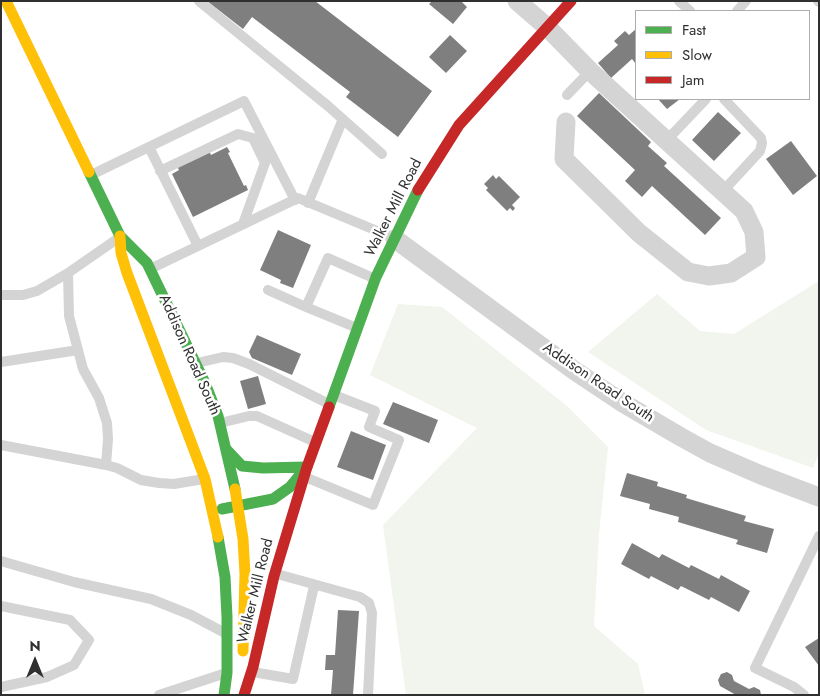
<!DOCTYPE html>
<html>
<head>
<meta charset="utf-8">
<style>
	body { margin:0 }
	#map { position:relative; width:820px; height:696px; overflow:hidden; background:#fff; font-family:Jost,sans-serif }
	canvas { display:block }
	.frame { position:absolute; inset:0; border:2px solid #303030; pointer-events:none }
	.legend { position:absolute; left:635px; top:10px; width:175px; height:90px; box-sizing:border-box; background:#fff; border:1px solid #acacac; margin:0; padding:6px 9px; list-style:none; font-size:15px; color:#303030 }
	.legend li { display:flex; align-items:center; gap:10px; height:25px }
	.legend b { width:25px; border:1px solid #acacac }
	.north { position:absolute; left:10px; top:636px; width:50px; height:50px; -webkit-text-stroke:4px #fff; paint-order:stroke; rotate:0deg; font-size:14px; font-weight:700; line-height:20px; text-align:center; color:#303030 }
	.north::after { content:''; display:block; margin:auto; width:18px; height:22px; background:#303030; clip-path:polygon(50% 0,100% 100%,50% 72%,0 100%) }
</style>
</head>
<body>
<div id="map">
<canvas width="820" height="696"></canvas>
<div class="frame"></div>
<ul class="legend">
<li><b style="height:6px;background:#4caf50"></b>Fast</li>
<li><b style="height:6px;background:#ffc107"></b>Slow</li>
<li><b style="height:6px;background:#c62828"></b>Jam</li>
</ul>
<div class="north">N</div>
</div>
<script>
const ctx = document.querySelector('canvas').getContext('2d');
ctx.lineJoin = 'round';
function paint(path, color) {
  ctx.fillStyle = color;
  ctx.fill(path, 'evenodd');
}
function shape(rows) {
  const path = new Path2D();
  for (const r of rows) {
    path.moveTo(r[0], r[1]);
    for (let i = 2; i < r.length; i += 2) path.lineTo(r[i], r[i + 1]);
  }
  return path;
}
function trace(path, color, width, dash) {
  ctx.strokeStyle = color;
  ctx.lineWidth = width;
  ctx.lineCap = dash ? 'butt' : 'round';
  ctx.setLineDash(dash || []);
  ctx.stroke(path);
}
function label(font, color, halo, rows, align = 'center') {
  ctx.font = font + ' Jost,sans-serif';
  ctx.lineWidth = 5;
  ctx.setLineDash([]);
  ctx.textBaseline = 'middle';
  ctx.strokeStyle = halo;
  ctx.fillStyle = color;
  for (const [text, x, y, turn = 0] of rows) {
    ctx.save();
    ctx.translate(x, y);
    ctx.rotate((+turn || 0) * Math.PI / 180);
    ctx.textAlign = isNaN(turn) ? turn : align;
    if (halo) ctx.strokeText(text, 0, 0);
    ctx.fillText(text, 0, 0);
    ctx.restore();
  }
}
paint(shape([
	[819,281,819,453,813,468,706,430,588,352,657,294,700,331,734,334],
	[398,304,442,307,567,406,608,447,599,534,594,626,638,664,645,695,406,695,383,525,477,428,370,375]
]), '#f1f5ed');
paint(shape([
	[207,1,315,1,432,91,398,137,346,97,350,92,252,17,243,29],
	[432,1,461,1,467,7,453,24,429,4],
	[636,29,636,64,632,59,611,78,598,63,618,45,614,41,625,31,629,35],
	[450,35,467,51,446,73,429,57],
	[599,93,651,142,648,146,667,163,664,166,721,218,705,235,652,186,642,197,625,181,635,170,577,116],
	[658,99,680,99,667,109],
	[718,112,741,133,714,161,692,140],
	[791,141,817,176,793,195,766,159],
	[227,147,230,152,228,153,244,186,246,185,248,190,193,217,172,174,179,170,177,166,209,151,211,155],
	[493,175,496,179,499,176,520,197,512,205,515,208,513,211,510,208,507,211,486,190,488,188,484,184],
	[278,230,311,245,293,288,280,283,281,280,260,270],
	[257,335,301,354,292,375,252,358,249,352],
	[258,376,266,404,248,409,240,381],
	[393,402,438,420,429,443,383,424],
	[351,431,386,445,373,480,337,467],
	[627,473,658,482,657,486,687,495,686,498,746,516,744,521,774,529,767,553,736,544,738,540,678,522,679,517,649,509,650,504,620,496],
	[632,543,659,558,662,554,689,568,691,565,719,579,721,575,750,591,739,612,711,597,709,600,681,586,678,590,651,576,649,579,621,564],
	[338,610,359,611,353,695,331,695,333,670,325,670,326,655,335,655],
	[819,638,819,666,805,647],
	[727,672,732,675,734,681,749,689,754,687,760,690,761,695,736,695,720,686,718,680,721,674]
]), '#7f7f7f');
trace(shape([
	[199,1,328,106,382,154],
	[679,1,690,11],
	[818,1,819,2],
	[737,11,746,1],
	[567,95,590,71],
	[667,140,706,99],
	[149,147,198,246],
	[160,171,238,134,253,138,265,163,243,224],
	[91,175,244,101,295,200],
	[723,191,760,151,762,143,761,138,724,99],
	[308,203,343,119],
	[150,269,298,198,394,238],
	[68,273,69,316,83,369,99,398,107,423,108,439,106,465],
	[268,290,306,307],
	[1,295,23,295,37,291,68,273,117,239],
	[357,328,306,307,328,258,373,278],
	[1,362,78,350],
	[197,363,223,357,233,358,249,364,329,404],
	[220,423,249,416,257,416,315,442],
	[1,445,106,465,117,468,141,480,159,483,174,484,204,479],
	[305,477,373,505,399,440,369,427,375,411,334,395],
	[1,561,74,582,151,599,191,615,225,633],
	[277,574,360,597,369,603,372,613,368,695],
	[1,606,70,620,89,640,74,665,47,677,1,687],
	[253,672,293,679,314,586],
	[159,695,226,673],
	[804,695,794,687,755,668,819,536]
]), '#d4d4d4', 10);
trace(shape([
	[517,1,547,27,590,71,744,211,754,232,756,257,731,273,709,276,688,272,639,233,564,159,566,122],
	[395,239,575,371,623,403,681,437,710,453,761,475,819,497]
]), '#d4d4d4', 19);
trace(shape([
	[89,172,120,236,147,263,205,383,218,416,235,489],
	[329,407,376,277,418,190],
	[226,449,242,466,263,468,307,467],
	[222,509,273,499,290,487,304,470],
	[218,537,225,577,227,617,227,673,224,695]
]), '#4caf50', 11);
trace(shape([
	[6,1,89,172],
	[120,236,121,253,127,273,205,479,218,537],
	[235,489,243,539,245,574,243,651]
]), '#ffc107', 11);
trace(shape([
	[418,190,459,125,571,1],
	[244,695,253,667,274,576,307,467,329,407]
]), '#c62828', 11);
label('15px', '#303030', '#fff', [
	["Walker Mill Road",394,208,-63],
	["Addison Road South",189,355,66],
	["Addison Road South",598,383,34],
	["Walker Mill Road",256,591,-76]
]);
</script>
</body>
</html>
